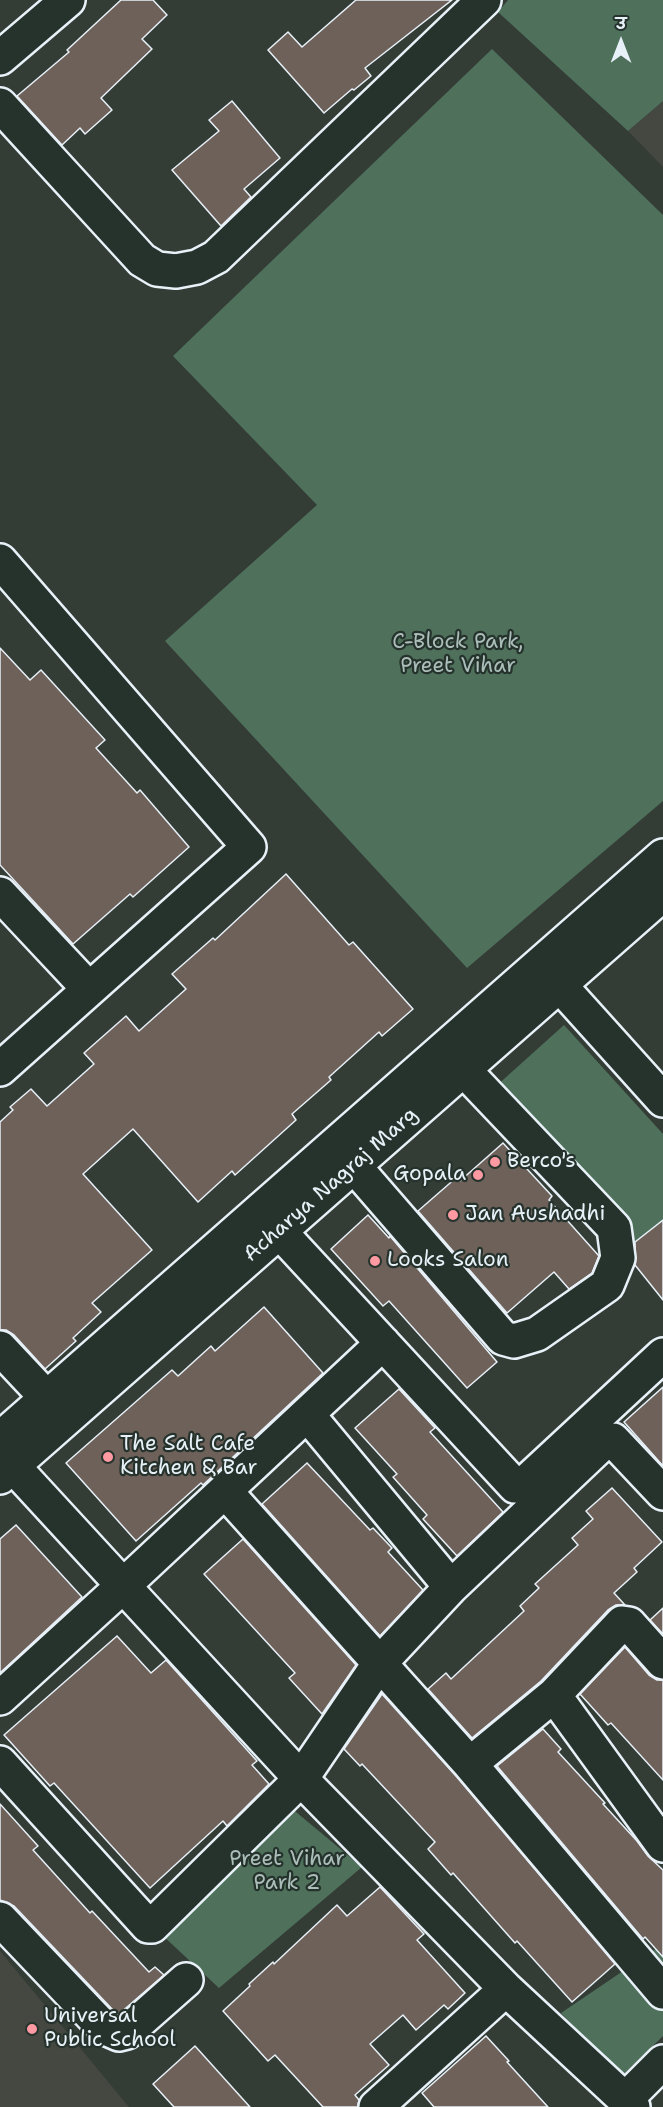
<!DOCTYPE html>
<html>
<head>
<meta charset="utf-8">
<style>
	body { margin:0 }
	#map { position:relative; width:663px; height:2107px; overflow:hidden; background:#343c36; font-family:"Shantell Sans","Playpen Sans Deva",sans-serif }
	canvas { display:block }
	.north { position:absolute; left:591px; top:12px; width:60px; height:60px; -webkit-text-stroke:4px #26332d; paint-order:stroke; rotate:0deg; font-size:16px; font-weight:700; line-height:24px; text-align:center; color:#e8f1f8 }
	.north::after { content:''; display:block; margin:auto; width:21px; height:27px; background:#e8f1f8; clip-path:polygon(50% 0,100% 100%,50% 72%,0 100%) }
</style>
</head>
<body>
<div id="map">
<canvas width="663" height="2107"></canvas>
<div class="north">उ</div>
</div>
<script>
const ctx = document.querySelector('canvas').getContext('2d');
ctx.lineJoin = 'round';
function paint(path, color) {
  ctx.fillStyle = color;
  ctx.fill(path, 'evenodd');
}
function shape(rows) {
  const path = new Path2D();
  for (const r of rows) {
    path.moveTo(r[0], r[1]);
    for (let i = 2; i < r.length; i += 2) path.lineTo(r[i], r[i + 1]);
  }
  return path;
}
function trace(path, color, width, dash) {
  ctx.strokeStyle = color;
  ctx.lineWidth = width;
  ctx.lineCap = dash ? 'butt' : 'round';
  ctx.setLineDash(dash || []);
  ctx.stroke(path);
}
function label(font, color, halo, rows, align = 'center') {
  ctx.font = font + ' "Shantell Sans",sans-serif';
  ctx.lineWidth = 4.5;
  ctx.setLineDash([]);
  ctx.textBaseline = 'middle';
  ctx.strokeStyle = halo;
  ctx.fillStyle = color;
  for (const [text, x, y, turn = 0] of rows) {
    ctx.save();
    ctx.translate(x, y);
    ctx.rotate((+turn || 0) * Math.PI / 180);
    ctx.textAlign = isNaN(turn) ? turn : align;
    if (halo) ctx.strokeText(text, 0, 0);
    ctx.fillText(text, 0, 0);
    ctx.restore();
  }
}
paint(shape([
	[663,101,663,167,628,131],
	[0,1951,129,2107,0,2107]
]), '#454741');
paint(shape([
	[508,0,663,0,663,101,628,131,498,12],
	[492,49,663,215,663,801,467,968,165,641,317,505,173,356],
	[564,1025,663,1134,663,1293,484,1097],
	[290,1807,362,1867,219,1988,161,1934],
	[663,1944,663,2036,620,2078,561,2013]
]), '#4f715c');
const building = shape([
	[121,0,153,0,167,15,142,39,152,49,101,98,112,110,85,134,80,128,62,145,17,96,69,52,67,50,121,0],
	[356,0,452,0,365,68,371,76,354,90,352,89,324,113,268,50,288,32,302,47,356,0],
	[232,101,280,158,244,189,251,197,221,226,172,170,219,131,209,120,232,101],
	[0,648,30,680,41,670,105,740,96,748,137,793,140,790,189,847,133,897,130,894,73,944,0,865,0,648],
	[286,874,349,945,353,942,413,1009,382,1036,379,1032,329,1077,331,1080,292,1114,296,1120,235,1175,232,1171,198,1202,133,1129,83,1174,152,1250,92,1303,101,1312,73,1338,76,1341,45,1369,14,1335,6,1330,0,1330,0,1122,13,1110,10,1107,31,1089,47,1106,94,1064,84,1053,126,1016,139,1031,186,989,172,974,213,938,215,940,286,874],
	[503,1143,552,1196,549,1200,599,1256,592,1273,569,1289,554,1272,507,1313,418,1211,457,1177,460,1181,503,1143],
	[368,1215,389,1238,390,1236,497,1362,467,1388,389,1301,383,1306,331,1249,368,1215],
	[663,1220,663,1300,635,1265,635,1242,663,1220],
	[264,1307,323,1373,203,1485,201,1483,136,1541,66,1463,172,1370,178,1376,211,1346,215,1351,264,1307],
	[663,1387,663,1466,624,1422,663,1387],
	[399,1389,435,1428,430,1432,503,1512,457,1556,423,1519,427,1515,393,1477,397,1474,355,1428,399,1389],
	[307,1463,370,1530,373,1528,392,1548,388,1552,423,1590,380,1636,262,1504,307,1463],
	[612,1488,662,1542,634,1568,637,1572,614,1593,625,1605,616,1605,608,1610,541,1681,472,1738,428,1689,446,1673,451,1679,524,1611,520,1606,539,1588,535,1584,578,1545,572,1538,593,1519,586,1511,612,1488],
	[16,1525,82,1597,0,1673,0,1539,16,1525],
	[243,1539,356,1665,322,1714,289,1678,295,1673,204,1574,243,1539],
	[663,1608,663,1634,650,1620,663,1608],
	[117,1636,151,1673,166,1660,257,1761,252,1765,269,1784,227,1826,223,1821,150,1888,54,1783,50,1786,4,1735,117,1636],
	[625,1647,649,1675,657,1680,663,1680,663,1780,611,1723,608,1725,580,1694,625,1647],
	[382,1694,456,1776,615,1964,572,2002,517,1941,515,1943,453,1873,451,1875,428,1849,435,1842,362,1764,360,1766,344,1749,382,1694],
	[543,1729,561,1749,558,1752,605,1803,603,1804,637,1841,648,1856,663,1870,663,1957,645,1937,643,1939,497,1766,543,1729],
	[0,1804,38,1846,33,1850,90,1913,92,1911,149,1972,155,1967,164,1975,119,2014,114,2011,14,1906,0,1900,0,1804],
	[380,1887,424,1934,417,1940,465,1993,448,2009,444,2005,416,2030,403,2015,370,2044,389,2065,355,2095,359,2100,358,2107,323,2107,275,2055,268,2061,223,2011,250,1986,249,1984,273,1962,274,1964,337,1905,347,1916,380,1887],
	[486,2036,509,2061,507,2062,548,2107,434,2107,422,2093,486,2036],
	[195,2046,250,2107,174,2107,153,2084,195,2046]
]);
paint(building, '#6d615a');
trace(building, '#e8f1f8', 1.5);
const street = shape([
	[0,58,68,0],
	[0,105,142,260,157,269,176,271,197,267,216,257,484,0],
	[0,561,249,847,0,1069],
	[0,894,89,989],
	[354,1166,503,1338,514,1341,537,1334,607,1285,618,1258,614,1228,463,1069],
	[262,1209,279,1231,515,1486,524,1484,663,1355],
	[0,1348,46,1397],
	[307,1414,451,1587],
	[0,1452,301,1779,506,1989,633,2107],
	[225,1491,470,1764,663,1992],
	[554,1695,663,1845],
	[0,1698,124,1585,383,1343],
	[0,1763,148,1926,152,1926,301,1779,379,1664,451,1587,606,1440,613,1440,663,1493],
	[470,1764,554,1695,622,1623,629,1624,663,1662],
	[0,1919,103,2027,119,2034,127,2032,186,1980],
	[626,2099,663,2062],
	[376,2107,506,1989]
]);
const secondary = shape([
	[546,970,663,1100],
	[0,1439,663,856],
	[0,1477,663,894]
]);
trace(street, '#e8f1f8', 38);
trace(secondary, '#e8f1f8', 38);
trace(street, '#26332d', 33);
trace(secondary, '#26332d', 33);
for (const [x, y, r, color] of [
	[495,1162,6,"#ff9aa2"],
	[478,1175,6,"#ff9aa2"],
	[453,1215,6,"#ff9aa2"],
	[375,1261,6,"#ff9aa2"],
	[108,1457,6,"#ff9aa2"],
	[32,2029,6,"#ff9aa2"]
]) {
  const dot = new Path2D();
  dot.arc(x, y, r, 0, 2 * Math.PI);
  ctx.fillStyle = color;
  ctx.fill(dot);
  trace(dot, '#26332d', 2);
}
label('21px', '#abbeba', '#26332d', [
	["C-Block Park,",458,643],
	["Preet Vihar",458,667],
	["Preet Vihar",287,1860],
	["Park 2",287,1884]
]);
label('21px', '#e8f1f8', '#26332d', [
	["Berco's",507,1162],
	["Gopala",466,1175,"right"],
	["Jan Aushadhi",465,1215],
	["Looks Salon",387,1261],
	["The Salt Cafe",120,1445],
	["Kitchen & Bar",120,1469],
	["Universal",44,2017],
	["Public School",44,2041]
], 'left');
label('21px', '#e8f1f8', '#26332d', [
	["Acharya Nagraj Marg",331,1185,-41]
]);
</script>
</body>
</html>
